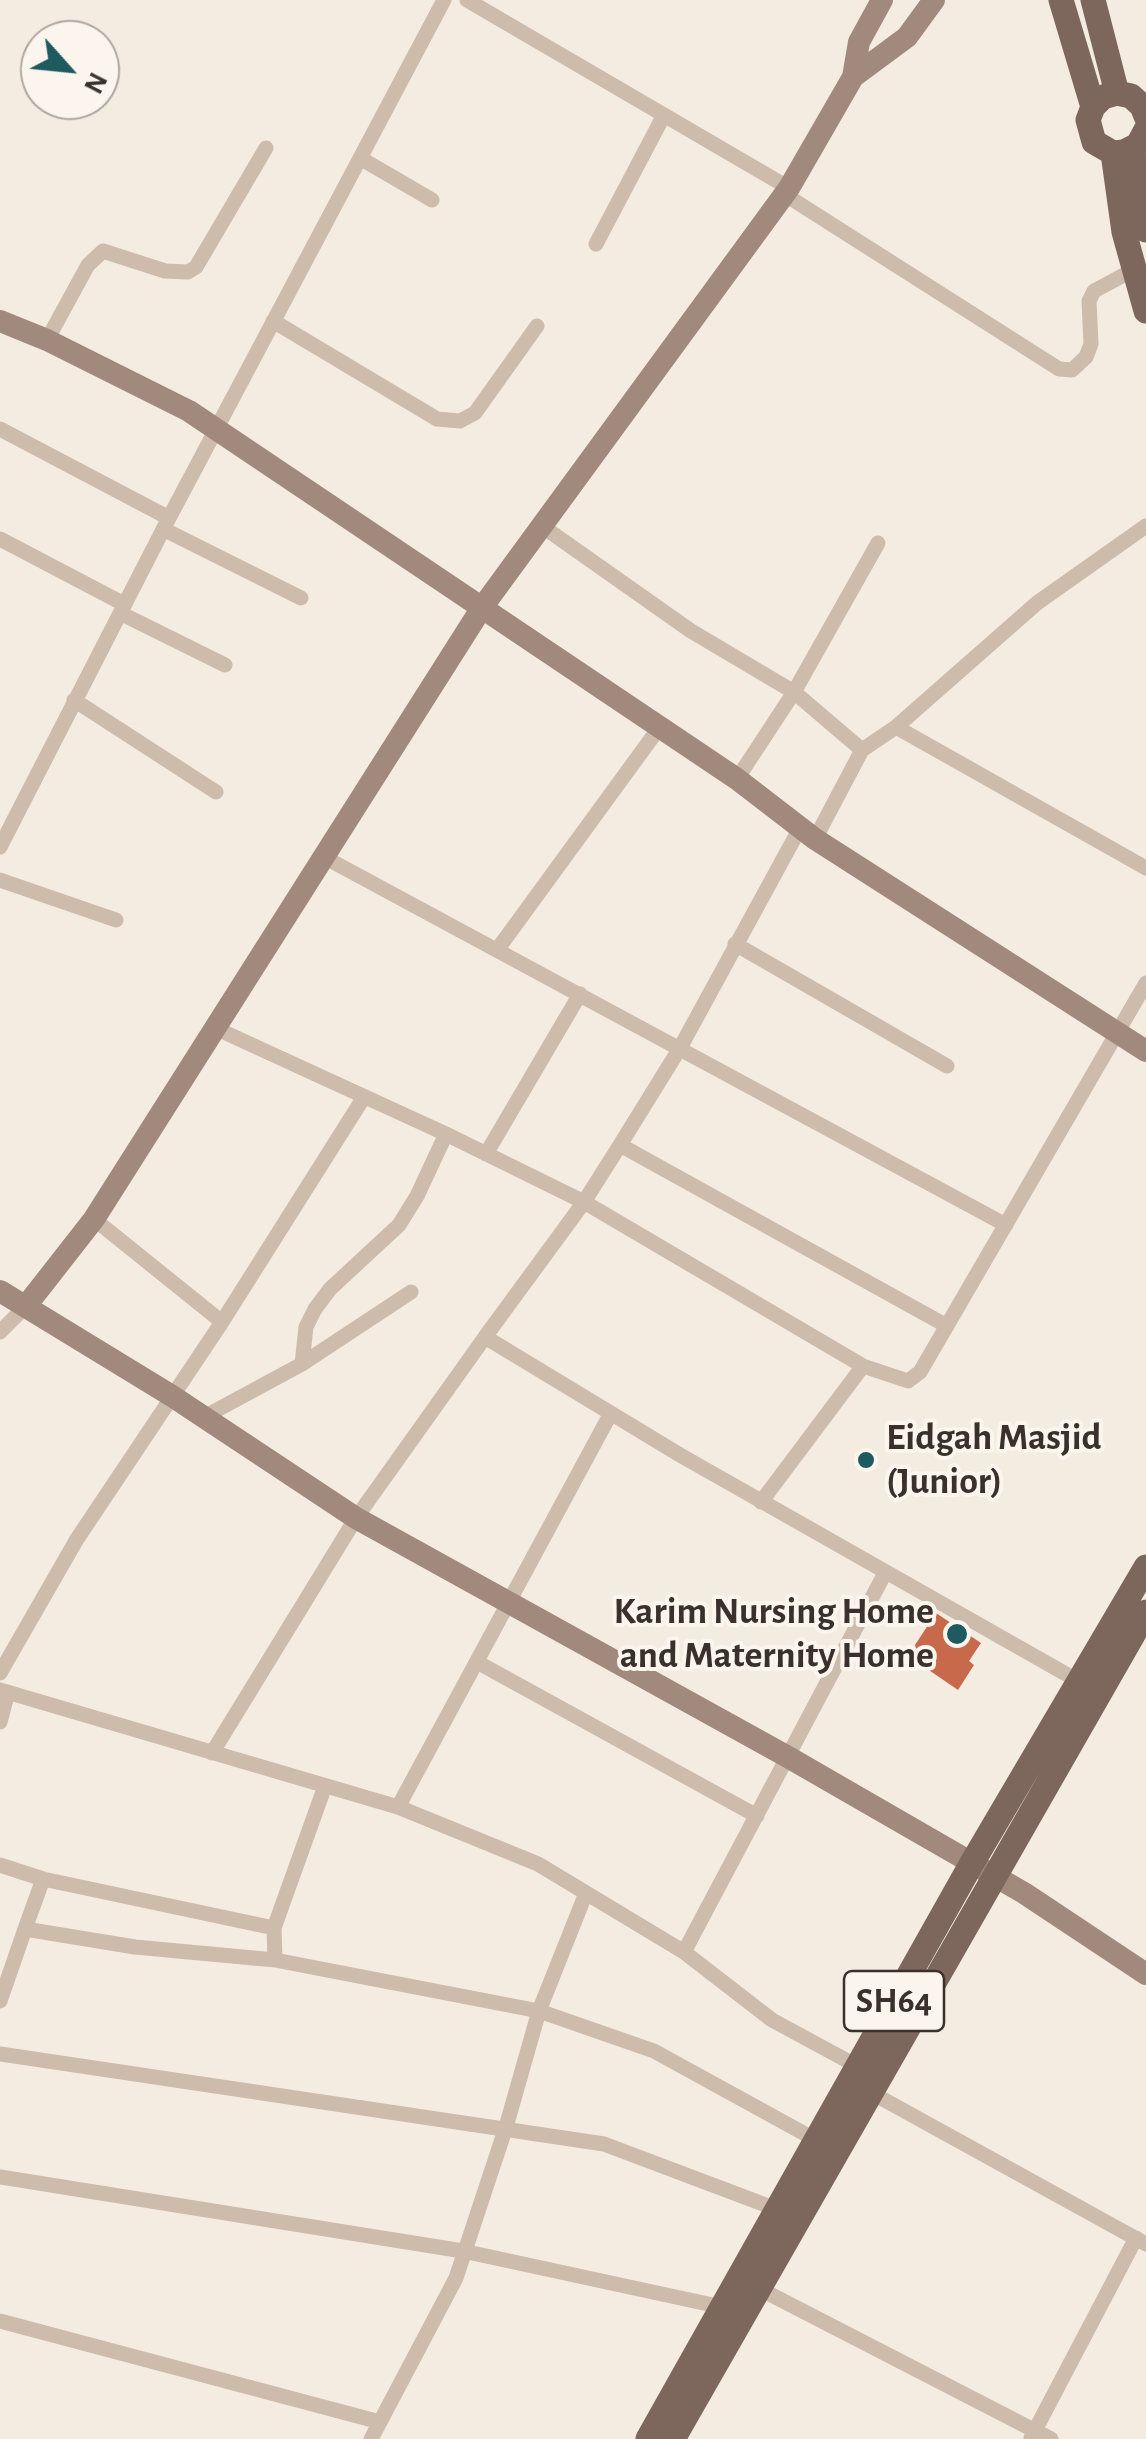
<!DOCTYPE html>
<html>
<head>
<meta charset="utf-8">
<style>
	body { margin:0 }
	#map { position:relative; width:1146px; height:2439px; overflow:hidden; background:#f4ebe1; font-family:"Alegreya Sans",sans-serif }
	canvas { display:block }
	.north { position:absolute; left:20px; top:20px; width:100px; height:100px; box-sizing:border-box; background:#fbf5ee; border:2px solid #aea6a0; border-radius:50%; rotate:117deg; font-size:28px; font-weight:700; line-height:40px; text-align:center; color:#3b302b }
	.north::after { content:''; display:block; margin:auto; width:35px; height:45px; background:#1f5a5e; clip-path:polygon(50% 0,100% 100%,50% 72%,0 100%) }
</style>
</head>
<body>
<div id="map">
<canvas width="1146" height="2439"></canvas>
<div class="north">N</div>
</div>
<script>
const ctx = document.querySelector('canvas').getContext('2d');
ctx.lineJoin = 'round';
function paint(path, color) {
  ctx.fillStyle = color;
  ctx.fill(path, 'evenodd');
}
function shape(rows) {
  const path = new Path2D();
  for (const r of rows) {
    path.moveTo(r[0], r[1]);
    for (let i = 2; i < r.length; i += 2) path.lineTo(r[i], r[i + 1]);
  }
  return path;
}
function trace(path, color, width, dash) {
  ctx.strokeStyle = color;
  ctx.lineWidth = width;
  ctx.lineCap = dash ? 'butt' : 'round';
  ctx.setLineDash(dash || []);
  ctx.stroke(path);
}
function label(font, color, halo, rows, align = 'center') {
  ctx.font = font + ' "Alegreya Sans",sans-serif';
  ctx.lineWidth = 8;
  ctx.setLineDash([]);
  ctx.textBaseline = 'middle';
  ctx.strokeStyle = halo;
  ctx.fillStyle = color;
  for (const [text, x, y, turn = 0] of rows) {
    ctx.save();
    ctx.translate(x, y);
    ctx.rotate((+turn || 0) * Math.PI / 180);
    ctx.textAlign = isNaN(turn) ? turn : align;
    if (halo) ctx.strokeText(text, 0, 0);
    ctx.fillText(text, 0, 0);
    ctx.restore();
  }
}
paint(shape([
	[936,1613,981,1643,969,1661,974,1665,958,1690,920,1664,915,1645]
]), '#c8694b');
trace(shape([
	[467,0,789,188],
	[360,158,432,200],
	[784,194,1059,369,1072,370,1086,357,1091,344,1089,301,1094,291,1135,269],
	[596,244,664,115],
	[273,321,437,419,460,421,475,413,537,326],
	[47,340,88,265,103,251,165,271,188,272,196,267,266,148],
	[0,429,169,518],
	[542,526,691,631,794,692,862,750],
	[163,529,301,598],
	[0,539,124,604],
	[120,613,225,665],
	[74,700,216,792],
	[896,727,1146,868],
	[737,779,794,692,878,543],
	[815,839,862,750,896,727,1037,603,1146,526],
	[0,847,169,518,444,0],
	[324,857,1006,1225],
	[0,880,116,920],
	[735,944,947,1066],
	[497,950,659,728],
	[215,1028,446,1134,584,1202,863,1366],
	[620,1145,947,1326],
	[486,1154,580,994],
	[94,1219,222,1322],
	[0,1332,26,1306],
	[485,1337,584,1202,620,1145,680,1048,800,828],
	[302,1364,306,1327,315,1309,330,1289,399,1225,417,1196,446,1134],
	[204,1417,302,1364,411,1292],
	[761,1502,863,1366,908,1381,920,1372,1146,983],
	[477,1662,757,1816],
	[0,1673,77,1539,222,1322,364,1097],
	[0,1690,398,1807,538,1864,684,1952,772,2020,857,2066],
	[0,1722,8,1692],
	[212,1753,356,1518,485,1337,680,1455,1080,1682],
	[398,1807,611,1413],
	[0,1865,43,1879,25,1929],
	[43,1879,274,1928,275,1960],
	[274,1928,325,1786],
	[684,1952,885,1573],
	[0,2001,25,1929,135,1947,275,1960,539,2011,654,2051,816,2140],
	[0,2054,604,2144,779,2210],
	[870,2092,1146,2244],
	[0,2177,463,2251,722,2307],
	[760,2289,1051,2439],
	[0,2321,380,2422],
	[1031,2438,1136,2238],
	[371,2439,456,2278,506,2127,539,2011,586,1893]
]), '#cdbbac', 15);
trace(shape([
	[853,77,907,37,934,0],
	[0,321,47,340,189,411,737,779,815,839,1146,1051],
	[0,1291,172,1396,356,1518,788,1757,1024,1893,1146,1974],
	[26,1306,94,1219,481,609,789,188,853,77,859,42,882,0]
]), '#a18a7d', 22);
trace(shape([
	[1061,0,1093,107],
	[1093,0,1117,93],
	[1146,116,1142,106,1131,96,1117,93,1103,97,1093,107,1088,120,1094,142,1113,153,1124,152,1138,145,1146,130],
	[1132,148,1146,230],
	[1113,153,1124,232,1146,311],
	[648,2439,972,1863,1146,1567],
	[673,2439,1146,1612]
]), '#7d675c', 25);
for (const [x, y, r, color] of [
	[866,1460,10,"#1f5a5e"],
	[957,1634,12,"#1f5a5e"]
]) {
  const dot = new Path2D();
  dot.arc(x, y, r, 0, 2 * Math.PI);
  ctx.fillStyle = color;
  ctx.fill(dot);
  trace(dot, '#fbf5ee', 4);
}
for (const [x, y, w] of [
	[894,2001,100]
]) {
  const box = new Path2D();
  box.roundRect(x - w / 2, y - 30, w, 60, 8);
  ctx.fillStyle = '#fbf5ee';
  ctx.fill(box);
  trace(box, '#3b302b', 2.5);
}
label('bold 35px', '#3b302b', null, [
	["SH64",894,2001]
]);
label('bold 38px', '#3b302b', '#fbf5ee', [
	["Eidgah Masjid",886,1438],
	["(Junior)",886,1482],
	["Karim Nursing Home",934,1612,"right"],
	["and Maternity Home",934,1656,"right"]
], 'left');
</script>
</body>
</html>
